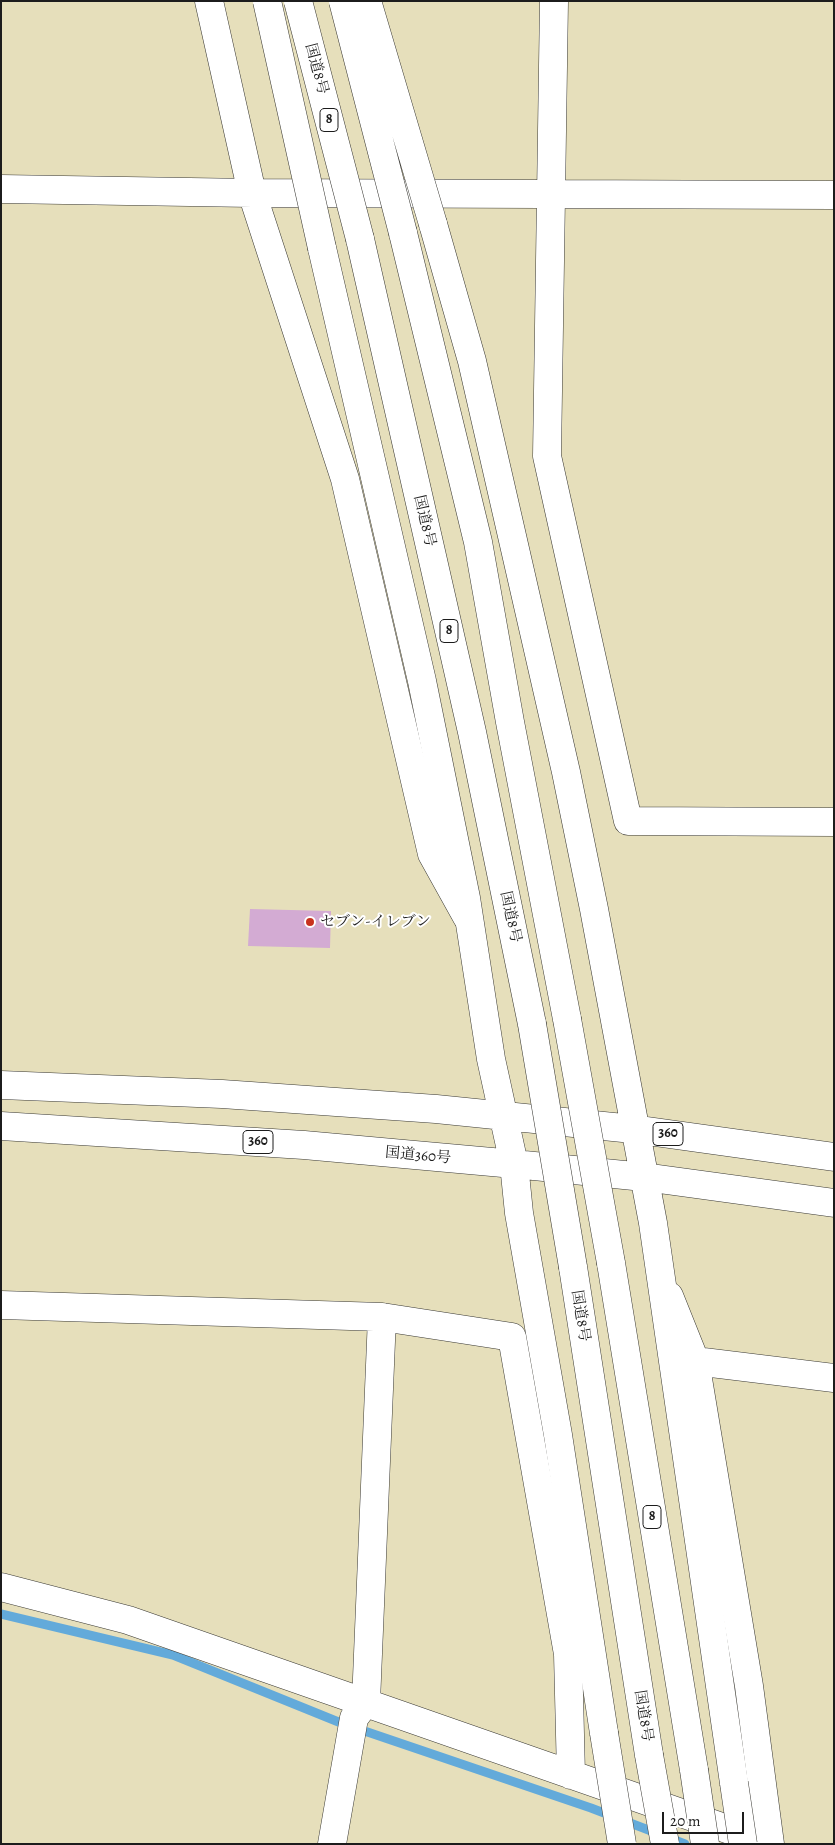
<!DOCTYPE html>
<html>
<head>
<meta charset="utf-8">
<style>
	body { margin:0 }
	#map { position:relative; width:835px; height:1845px; overflow:hidden; background:#e6dfbb; font-family:Alegreya,serif }
	canvas { display:block }
	.frame { position:absolute; inset:0; border:2px solid #1c1c1c; pointer-events:none }
	.scale { position:absolute; left:662px; top:1812px; width:82px; height:22px; box-sizing:border-box; border:2px solid #1c1c1c; border-top:0; padding-left:6px; font-size:15px; line-height:18px; white-space:nowrap; color:#1c1c1c; -webkit-text-stroke:4px #fff; paint-order:stroke }
</style>
</head>
<body>
<div id="map">
<canvas width="835" height="1845"></canvas>
<div class="frame"></div>
<div class="scale">20 m</div>
</div>
<script>
const ctx = document.querySelector('canvas').getContext('2d');
ctx.lineJoin = 'round';
function shape(rows) {
  const path = new Path2D();
  for (const r of rows) {
    path.moveTo(r[0], r[1]);
    for (let i = 2; i < r.length; i += 2) path.lineTo(r[i], r[i + 1]);
  }
  return path;
}
function trace(path, color, width, dash) {
  ctx.strokeStyle = color;
  ctx.lineWidth = width;
  ctx.lineCap = dash ? 'butt' : 'round';
  ctx.setLineDash(dash || []);
  ctx.stroke(path);
}
function paint(path, color) {
  ctx.fillStyle = color;
  ctx.fill(path, 'evenodd');
}
function label(font, color, halo, rows, align = 'center') {
  ctx.font = font + ' Alegreya,"Noto Serif JP",serif';
  ctx.lineWidth = 4;
  ctx.setLineDash([]);
  ctx.textBaseline = 'middle';
  ctx.strokeStyle = halo;
  ctx.fillStyle = color;
  for (const [text, x, y, turn = 0] of rows) {
    ctx.save();
    ctx.translate(x, y);
    ctx.rotate((+turn || 0) * Math.PI / 180);
    ctx.textAlign = isNaN(turn) ? turn : align;
    if (halo) ctx.strokeText(text, 0, 0);
    ctx.fillText(text, 0, 0);
    ctx.restore();
  }
}
trace(shape([
	[1,1614,173,1655,341,1723,591,1808,685,1844]
]), '#63aada', 9);
paint(shape([
	[250,909,331,911,330,948,248,946]
]), '#d3abd3');
const minor = shape([
	[209,1,252,193,345,479,432,854,467,917],
	[554,1,547,456,628,821,834,822],
	[1,189,252,193,834,195],
	[669,1296,695,1361,749,1686,770,1844],
	[1,1305,382,1317,512,1337,568,1654,571,1775],
	[695,1361,834,1378],
	[1,1587,128,1620,770,1844],
	[332,1844,354,1718,366,1702,382,1317]
]);
const highway = shape([
	[433,224,472,361,566,772,594,909,653,1223,734,1783],
	[403,233,478,542,510,722,567,1019],
	[360,239,472,732,532,1024],
	[322,248,422,681,466,898,491,1059,514,1164,519,1213,558,1435,604,1733],
	[1,1085,222,1094,436,1109,633,1129,834,1157],
	[1,1126,304,1145,514,1164,644,1177,834,1203],
	[611,1263,694,1770],
	[573,1267,649,1755]
]);
trace(minor, '#3a3934', 29);
trace(highway, '#3a3934', 29);
trace(minor, '#fff', 28);
trace(highway, '#fff', 28);
const highwayBridge = shape([
	[267,1,322,248],
	[298,1,360,239],
	[343,1,403,233],
	[367,1,433,224],
	[567,1019,611,1263],
	[532,1024,573,1267],
	[604,1733,622,1844],
	[649,1755,665,1844],
	[694,1770,705,1844],
	[734,1783,743,1844]
]);
trace(highwayBridge, '#3a3934', 29, []);
trace(highwayBridge, '#fff', 28);
for (const [x, y, r, color] of [
	[310,922,5,"#c8321e"]
]) {
  const dot = new Path2D();
  dot.arc(x, y, r, 0, 2 * Math.PI);
  ctx.fillStyle = color;
  ctx.fill(dot);
  trace(dot, '#fff', 2);
}
for (const [x, y, w] of [
	[329,120,18],
	[449,631,18],
	[668,1134,30],
	[258,1142,30],
	[652,1517,18]
]) {
  const box = new Path2D();
  box.roundRect(x - w / 2, y - 11.5, w, 23, 4);
  ctx.fillStyle = '#fff';
  ctx.fill(box);
  trace(box, '#1c1c1c', 1);
}
label('bold 14px', '#1c1c1c', null, [
	["8",329,120],
	["8",449,631],
	["360",668,1134],
	["360",258,1142],
	["8",652,1517]
]);
label('15px', '#1c1c1c', '#fff', [
	["国道8号",316,69,75],
	["国道8号",424,521,77],
	["国道8号",510,917,78],
	["国道360号",418,1156,5],
	["国道8号",580,1316,81],
	["国道8号",643,1716,81]
]);
label('15px', '#1c1c1c', '#fff', [
	["セブン-イレブン",320,922]
], 'left');
</script>
</body>
</html>
